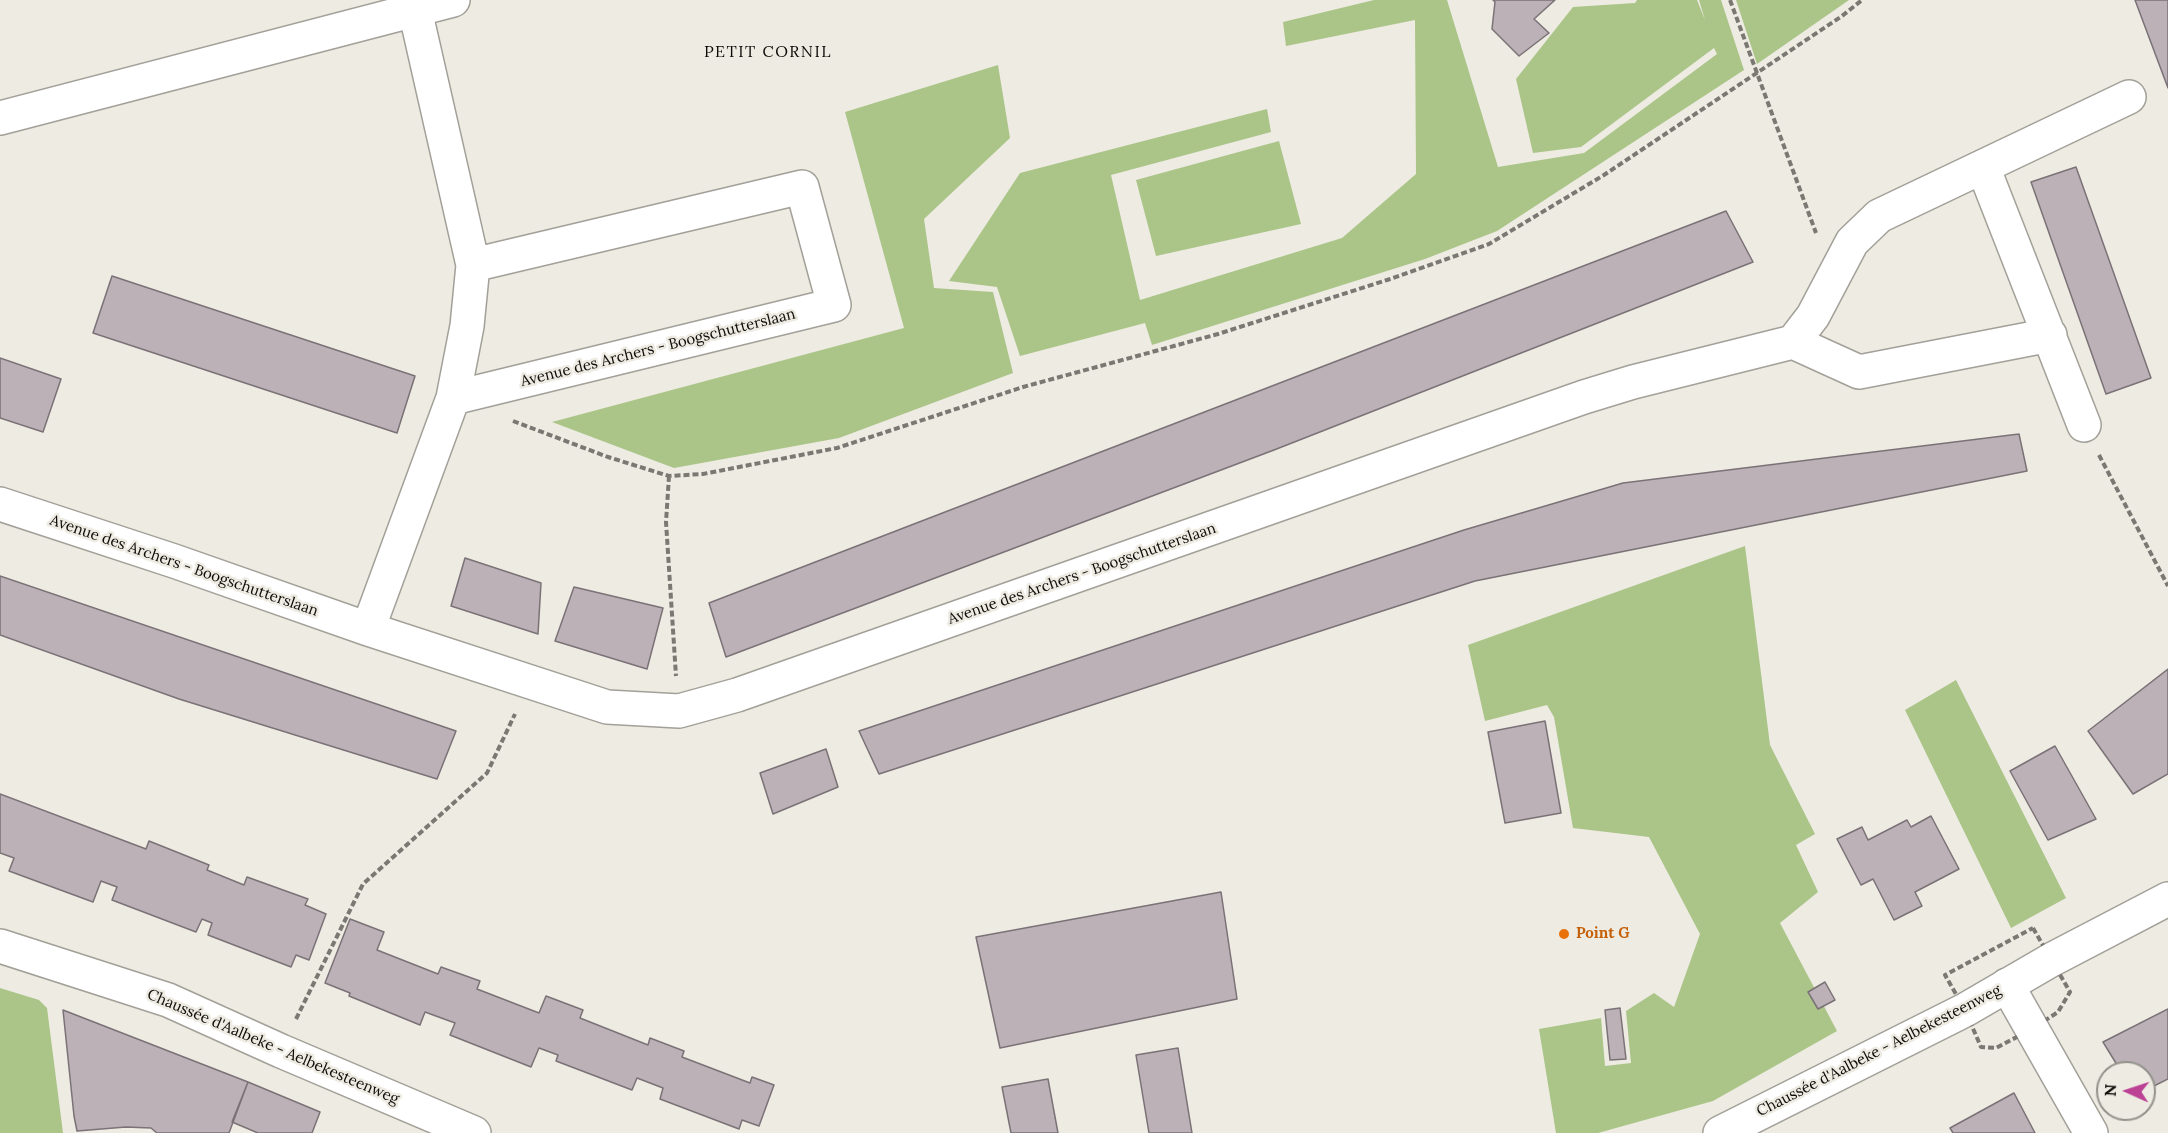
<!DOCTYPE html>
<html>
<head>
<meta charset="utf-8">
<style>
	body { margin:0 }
	#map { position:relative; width:2168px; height:1133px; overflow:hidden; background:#edebe2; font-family:Lora,serif }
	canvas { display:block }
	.north { position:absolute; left:2096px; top:1061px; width:60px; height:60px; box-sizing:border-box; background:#edebe2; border:2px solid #93928b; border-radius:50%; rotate:273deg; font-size:16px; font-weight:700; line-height:24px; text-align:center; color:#0d0c09 }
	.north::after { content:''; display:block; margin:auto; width:21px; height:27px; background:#bc4295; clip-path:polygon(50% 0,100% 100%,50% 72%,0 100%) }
</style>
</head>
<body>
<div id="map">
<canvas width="2168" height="1133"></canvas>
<div class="north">N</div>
</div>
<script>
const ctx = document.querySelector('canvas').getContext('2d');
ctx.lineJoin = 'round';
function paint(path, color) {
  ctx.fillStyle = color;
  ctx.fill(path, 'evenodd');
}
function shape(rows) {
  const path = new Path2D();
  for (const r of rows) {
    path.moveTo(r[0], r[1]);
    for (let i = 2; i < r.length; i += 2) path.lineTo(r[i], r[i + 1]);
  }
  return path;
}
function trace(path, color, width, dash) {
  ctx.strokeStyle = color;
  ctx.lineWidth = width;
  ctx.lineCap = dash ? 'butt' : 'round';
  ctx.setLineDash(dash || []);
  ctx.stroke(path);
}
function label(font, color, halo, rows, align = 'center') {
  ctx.font = font + ' Lora,serif';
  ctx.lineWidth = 5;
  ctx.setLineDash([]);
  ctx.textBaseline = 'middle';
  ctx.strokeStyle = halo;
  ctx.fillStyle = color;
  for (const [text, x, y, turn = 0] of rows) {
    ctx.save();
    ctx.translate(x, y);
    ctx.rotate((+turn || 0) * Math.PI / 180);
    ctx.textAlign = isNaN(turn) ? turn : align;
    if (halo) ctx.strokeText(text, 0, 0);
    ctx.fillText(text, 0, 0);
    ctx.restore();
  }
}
paint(shape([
	[1374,0,1447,0,1498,167,1584,153,1717,54,1714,48,1581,147,1533,153,1516,79,1573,7,1635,3,1637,0,1697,0,1705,20,1699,0,1721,0,1744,70,1497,231,1425,259,1152,345,1145,323,1020,356,997,287,949,281,1020,173,1267,109,1271,132,1111,175,1140,300,1342,238,1416,174,1415,20,1286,46,1283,22],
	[1736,0,1849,0,1757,64],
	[998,65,1010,138,924,219,934,288,993,292,1013,373,839,438,674,468,552,422,904,328,845,112],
	[1279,141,1301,224,1156,256,1136,180],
	[1745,546,1770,745,1815,834,1796,845,1818,892,1780,923,1837,1031,1713,1101,1598,1133,1556,1133,1539,1029,1601,1018,1605,1066,1631,1063,1626,1011,1654,993,1674,1007,1700,934,1649,837,1573,828,1554,717,1547,705,1485,721,1468,645],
	[1956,680,2066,898,2011,928,1905,710],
	[0,988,39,1000,47,1008,63,1133,0,1133]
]), '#abc588');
const building = shape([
	[1493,0,1555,0,1534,19,1549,33,1519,56,1492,29,1495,2,1493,0],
	[2135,0,2168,0,2168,88,2135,0],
	[2076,167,2151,378,2106,394,2031,182,2076,167],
	[1726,211,1753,262,1274,450,726,657,709,603,1726,211],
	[112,276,415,376,397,433,93,333,112,276],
	[0,358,61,379,43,432,0,418,0,358],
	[2019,434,2027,471,1475,581,879,774,859,731,1464,530,1623,483,2019,434],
	[465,558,541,583,538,634,451,606,465,558],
	[0,576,456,731,437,779,179,699,0,635,0,576],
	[574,587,663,608,647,669,555,641,574,587],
	[2168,669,2168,774,2133,794,2088,731,2168,669],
	[1545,721,1561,813,1505,823,1488,732,1545,721],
	[2055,746,2096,819,2048,840,2010,771,2055,746],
	[826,749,838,787,773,814,760,773,826,749],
	[0,794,146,849,149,841,209,865,207,870,244,885,247,877,308,899,305,905,326,914,309,960,296,955,291,967,208,935,212,923,202,919,196,932,112,900,117,887,101,881,93,902,9,871,14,858,0,853,0,794],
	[1931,816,1959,869,1915,892,1922,906,1894,920,1873,879,1861,885,1837,839,1862,827,1868,840,1907,820,1911,827,1931,816],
	[1221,892,1237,999,1000,1048,976,937,1221,892],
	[350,919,384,932,377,950,438,974,441,967,480,981,477,989,539,1013,546,996,583,1010,580,1018,648,1045,650,1038,684,1051,682,1057,750,1083,752,1077,774,1085,759,1126,742,1120,739,1129,660,1099,663,1088,637,1078,632,1090,556,1061,558,1055,539,1048,531,1067,450,1035,455,1023,425,1012,420,1025,349,996,350,993,325,983,350,919],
	[1825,982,1835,1000,1818,1009,1808,992,1825,982],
	[1620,1008,1626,1059,1610,1060,1605,1010,1620,1008],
	[2168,1009,2168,1079,2144,1091,2144,1073,2122,1073,2103,1042,2168,1009],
	[63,1010,248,1082,229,1133,157,1133,151,1128,126,1127,77,1131,74,1116,63,1010],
	[1178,1048,1192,1133,1149,1133,1136,1055,1178,1048],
	[1048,1079,1058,1133,1011,1133,1002,1087,1048,1079],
	[248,1082,320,1112,312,1133,258,1133,232,1122,248,1082],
	[2014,1093,2035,1133,1953,1133,1950,1128,2014,1093]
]);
paint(building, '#bbb1b6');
trace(building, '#7b7277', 1.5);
const street = shape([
	[415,10,473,265],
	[0,118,453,0],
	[1983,167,2084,425],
	[1793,342,1813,316,1852,242,1879,216,2129,97],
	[0,504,174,561,368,629,607,707,679,711,737,695,1584,397,1633,382,1793,342,1859,372,2050,335],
	[368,629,453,398,834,305,802,187,473,265,467,326,453,398],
	[2007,985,2091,1133]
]);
const secondary = shape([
	[0,946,168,1000,281,1051,474,1133],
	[1720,1133,1965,1010,2051,960,2168,899]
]);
trace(street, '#a2a098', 36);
trace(secondary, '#a2a098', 36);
trace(shape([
	[1730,0,1816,233],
	[513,421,608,457,669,476,703,474,837,448,1023,387,1218,334,1387,280,1489,244,1604,175,1842,16,1862,0],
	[2099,455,2168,586],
	[669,476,666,522,676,676],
	[2033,928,2070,992,2058,1012,2032,1029,1996,1048,1981,1047,1965,1010,1945,975,2033,928],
	[296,1019,363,884,487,773,515,714]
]), '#7a7872', 4, [6, 3]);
trace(street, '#fff', 33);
trace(secondary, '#fff', 33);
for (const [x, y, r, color] of [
	[1564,934,6,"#e8710a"]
]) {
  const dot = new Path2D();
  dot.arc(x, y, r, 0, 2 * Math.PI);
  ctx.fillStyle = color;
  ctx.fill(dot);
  trace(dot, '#edebe2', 2);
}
label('15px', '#0d0c09', '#edebe2', [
	["Avenue des Archers - Boogschutterslaan",658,348,-14],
	["Avenue des Archers - Boogschutterslaan",184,566,19],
	["Avenue des Archers - Boogschutterslaan",1082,574,-19],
	["Chaussée d'Aalbeke - Aelbekesteenweg",273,1047,23],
	["Chaussée d'Aalbeke - Aelbekesteenweg",1879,1051,-27]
]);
label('bold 15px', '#c56008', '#edebe2', [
	["Point G",1576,934]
], 'left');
ctx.letterSpacing = '1.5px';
label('16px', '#0d0c09', '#edebe2', [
	["PETIT CORNIL",768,52]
]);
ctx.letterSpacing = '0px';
</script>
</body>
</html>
